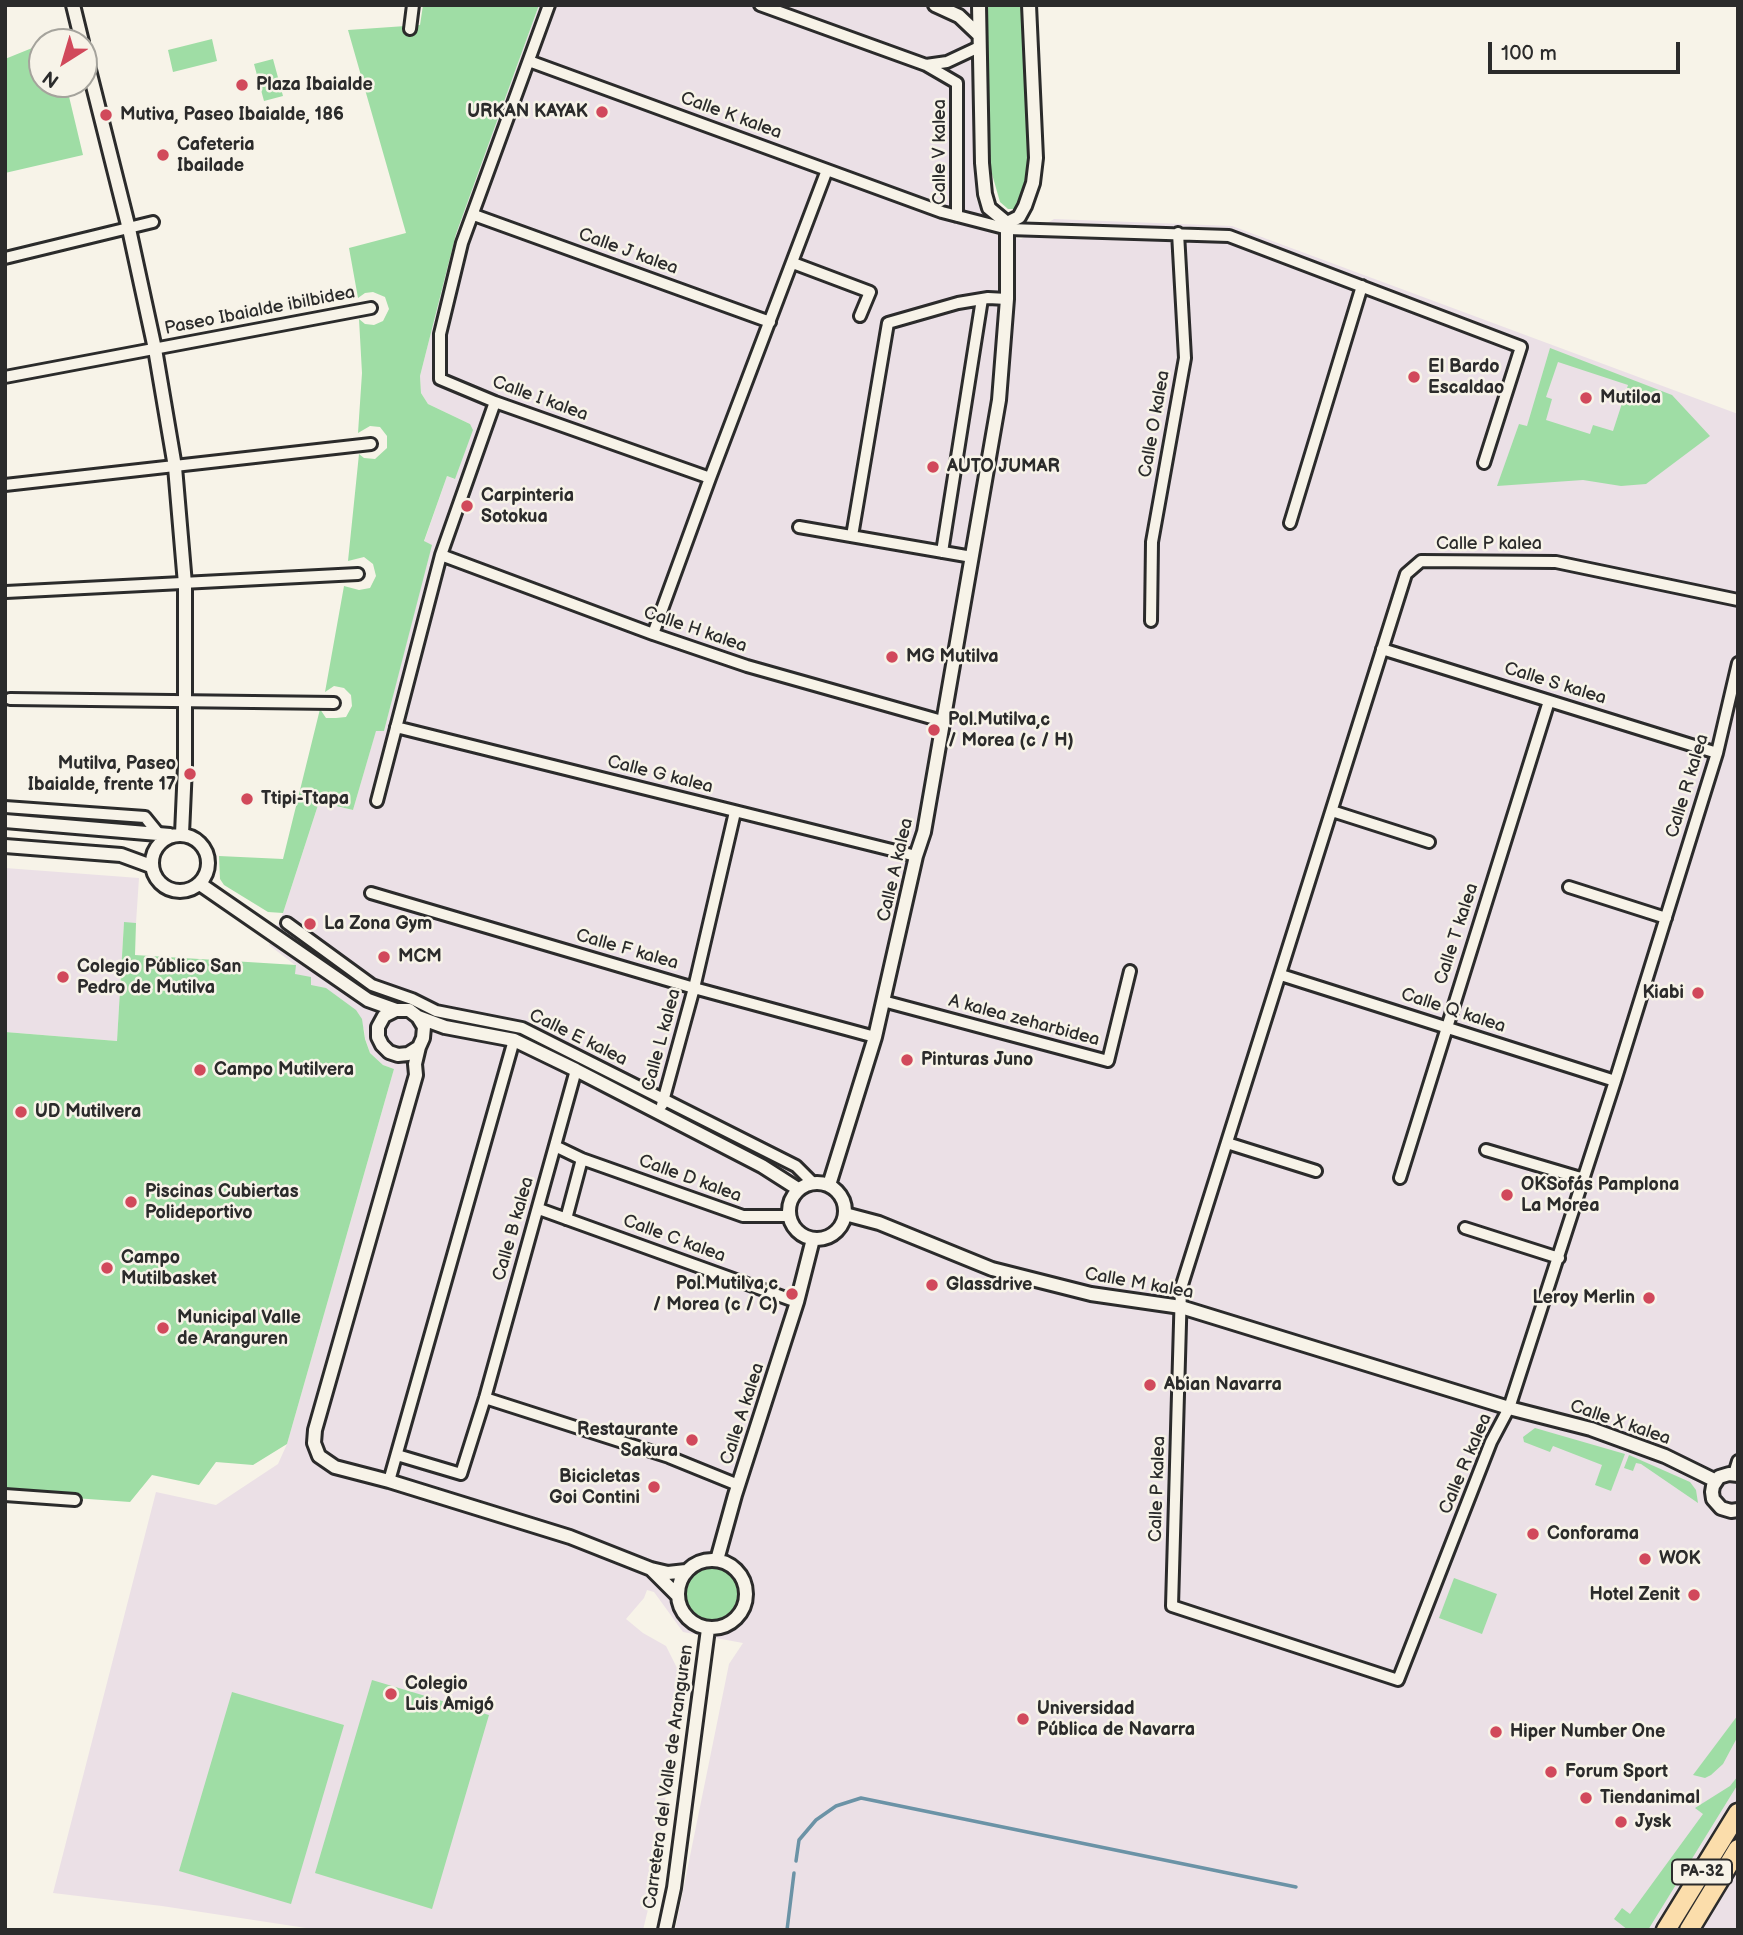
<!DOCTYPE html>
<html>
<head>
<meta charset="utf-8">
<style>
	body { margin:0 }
	#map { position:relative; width:1743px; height:1935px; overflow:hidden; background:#f7f3e8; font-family:"Balsamiq Sans",sans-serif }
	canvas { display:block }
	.frame { position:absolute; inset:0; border:7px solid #2b2b2b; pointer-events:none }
	.north { position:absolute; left:28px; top:28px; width:70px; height:70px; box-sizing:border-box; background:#f7f3e8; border:2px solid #a5a39c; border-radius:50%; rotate:217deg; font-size:19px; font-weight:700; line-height:28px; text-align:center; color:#2b2b2b }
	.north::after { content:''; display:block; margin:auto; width:24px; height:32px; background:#d1495b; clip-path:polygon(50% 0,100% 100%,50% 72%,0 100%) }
	.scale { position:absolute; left:1488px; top:42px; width:192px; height:32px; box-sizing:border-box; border:4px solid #2b2b2b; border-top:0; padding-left:9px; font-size:21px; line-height:24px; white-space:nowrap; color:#2b2b2b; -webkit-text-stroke:5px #f7f3e8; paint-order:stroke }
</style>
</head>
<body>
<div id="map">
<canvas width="1743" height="1935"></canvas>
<div class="frame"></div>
<div class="north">N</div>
<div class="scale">100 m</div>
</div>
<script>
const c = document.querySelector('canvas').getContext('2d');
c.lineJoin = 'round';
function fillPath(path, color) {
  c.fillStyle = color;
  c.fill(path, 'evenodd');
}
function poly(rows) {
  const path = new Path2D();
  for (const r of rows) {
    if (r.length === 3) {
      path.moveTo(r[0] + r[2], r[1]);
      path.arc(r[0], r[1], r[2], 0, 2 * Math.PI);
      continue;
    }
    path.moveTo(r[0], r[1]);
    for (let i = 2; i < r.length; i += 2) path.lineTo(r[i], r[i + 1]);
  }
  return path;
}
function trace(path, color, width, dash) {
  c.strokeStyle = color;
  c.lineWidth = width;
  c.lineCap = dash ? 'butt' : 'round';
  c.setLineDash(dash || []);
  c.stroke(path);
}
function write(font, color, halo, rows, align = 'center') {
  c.font = font + ' "Balsamiq Sans",sans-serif';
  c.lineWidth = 5;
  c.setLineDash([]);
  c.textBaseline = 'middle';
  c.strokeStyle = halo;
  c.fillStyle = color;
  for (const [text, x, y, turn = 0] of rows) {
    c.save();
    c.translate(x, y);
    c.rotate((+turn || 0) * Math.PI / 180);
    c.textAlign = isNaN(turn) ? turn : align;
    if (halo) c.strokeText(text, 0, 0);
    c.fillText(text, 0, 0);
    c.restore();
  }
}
const built = poly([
	[539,5,973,5,976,198,991,233,1021,239,1054,219,1232,226,1738,414,1738,1930,675,1930,729,1664,743,1643,683,1632,654,1592,647,1590,644,1598,626,1619,643,1633,666,1646,678,1670,680,1682,655,1881,643,1930,319,1930,162,1906,53,1893,156,1492,216,1505,278,1464,287,1444,394,1069,383,1065,370,1053,365,1038,364,1029,295,974,295,965,269,945,283,913,319,802,353,810,376,730,384,731,431,545,424,542,447,476,454,479,470,424,428,404,421,393,420,376,456,234],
	[5,868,139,878,136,923,124,923,117,1041,5,1032]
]);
const green = poly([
	[423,5,539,5,456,234,420,376,421,393,428,404,470,424,473,430,455,479,447,476,424,541,432,545,384,731,376,731,353,810,319,802,283,913,268,912,224,885,220,879,219,856,283,859,320,709,326,718,336,718,346,717,352,706,351,695,344,688,334,686,325,692,344,586,359,590,370,588,376,576,373,564,364,557,348,561,359,454,364,458,375,459,387,448,387,436,380,427,370,426,358,433,362,373,359,319,365,324,374,325,383,321,389,309,385,297,373,292,365,293,358,298,349,248,406,233,348,30,420,25],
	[986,5,1022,5,1024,16,1028,171,1020,200,1014,209,1008,209,1000,202,990,167],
	[212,39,217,61,173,72,168,50],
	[42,44,42,84,66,84,83,155,5,173,5,59],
	[273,59,283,96,264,101,254,64],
	[1550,348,1672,395,1710,436,1646,484,1621,486,1583,480,1497,486,1519,424,1527,426],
	[1558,362,1628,385,1613,431,1593,425,1590,434,1546,420,1552,399,1546,397],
	[124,922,136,923,135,955,296,965,295,974,311,977,311,985,326,988,356,1010,362,1019,365,1039,370,1053,383,1065,394,1069,287,1444,253,1465,216,1462,199,1485,152,1475,130,1502,5,1493,5,1032,117,1041],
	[1535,1428,1625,1454,1611,1491,1595,1485,1602,1465,1553,1446,1550,1452,1524,1442,1523,1437],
	[1629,1455,1690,1482,1696,1490,1698,1503,1641,1464,1636,1463,1633,1471,1624,1468],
	[711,1593,27],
	[1454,1578,1497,1594,1482,1634,1439,1618],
	[372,1680,489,1715,432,1909,315,1873],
	[232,1692,344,1725,291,1904,179,1871],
	[1738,1715,1738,1736,1723,1764,1711,1775,1705,1778,1693,1775],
	[1738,1776,1738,1784,1648,1930,1628,1930,1614,1919,1622,1908,1630,1914,1703,1814,1695,1808,1730,1786]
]);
const stream = poly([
	[796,1861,799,1840,816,1820,836,1806,861,1798,1296,1887],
	[787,1930,794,1873]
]);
const minor = poly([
	[549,5,462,243,440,334,440,379,495,402,710,478],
	[760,5,926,65,947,62,979,47],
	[410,29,413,5],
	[529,61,942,212,1008,229,1229,236,1521,347,1484,463],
	[926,65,957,83,957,216],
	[474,215,770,322],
	[5,258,153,222],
	[793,263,870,292,860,316],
	[5,377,371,308],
	[5,485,371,444],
	[1290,523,1362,286],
	[799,527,972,557],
	[852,536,888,323,958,303,988,298,1007,299],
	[942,552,982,299],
	[441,555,653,634,747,666,942,721],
	[6,592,358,574],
	[1738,600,1556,562,1421,561,1406,574,1181,1288,1172,1606,1398,1680,1491,1442,1509,1408,1615,1081,1717,753,1738,663],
	[1151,621,1152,542,1185,358,1178,233],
	[653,634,710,478,827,170],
	[1382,649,1717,753],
	[10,699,334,703],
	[396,727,916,856],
	[377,801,441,555,495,402],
	[5,807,145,817,158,833],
	[1332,811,1429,842],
	[1569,887,1666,918],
	[371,893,694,988,875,1037],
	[287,923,372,985,412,999,436,1011,522,1028,796,1166,813,1183],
	[1281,975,1615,1081],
	[883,1001,1108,1061,1130,971],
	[662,1105,694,988,735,812],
	[1227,1143,1316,1171],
	[555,1146,582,1159,743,1216,788,1216],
	[1486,1150,1584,1179],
	[1400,1178,1549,701],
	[539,1209,797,1302],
	[566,1219,582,1159],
	[1465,1228,1559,1258],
	[485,1398,669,1457,738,1485],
	[397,1455,461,1474,485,1398,576,1070],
	[1734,1474,1738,1461],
	[389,1481,514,1040],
	[5,1495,75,1500]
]);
const tertiary = poly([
	[73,5,82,42],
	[935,5,959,16,979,35],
	[979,5,982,163,985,194,989,208,1007,223],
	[84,50,129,229,155,349,175,467,185,584,185,766,182,834],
	[1007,223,1019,217,1025,206,1033,183,1036,158,1029,5],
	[5,821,170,835],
	[180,863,28],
	[5,846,121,855,151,866],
	[200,884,368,1000,396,1010,409,1010,418,1017,424,1027,423,1038,419,1047,408,1054,398,1055,389,1052,382,1045,378,1037,378,1027,384,1016,396,1010],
	[418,1017,445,1027,514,1040,576,1070,762,1166,798,1189],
	[419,1047,415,1064,416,1075,315,1430,314,1443,319,1456,335,1467,389,1481,570,1537,651,1569,668,1573,686,1571],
	[817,1211,28],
	[829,1185,875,1037,916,856,924,832,999,400,1007,299,1007,223],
	[845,1214,879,1223,992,1269,1091,1294,1181,1307,1509,1408,1591,1429,1665,1456,1716,1481],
	[1738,1475,1729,1474,1719,1477,1713,1486,1712,1492,1713,1499,1721,1508,1731,1511,1738,1510],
	[712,1594,34],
	[717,1560,735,1495,797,1302,813,1239],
	[651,1569,677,1595],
	[665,1930,674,1888,708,1629]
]);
const trunk = poly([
	[1666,1930,1738,1813],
	[1689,1930,1738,1849]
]);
const markers = [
	[242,85,7,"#d1495b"],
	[602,112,7,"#d1495b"],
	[106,115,7,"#d1495b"],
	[163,155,7,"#d1495b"],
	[1414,377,7,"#d1495b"],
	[1586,398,7,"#d1495b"],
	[933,467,7,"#d1495b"],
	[467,506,7,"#d1495b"],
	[892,657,7,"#d1495b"],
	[934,730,7,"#d1495b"],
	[190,774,7,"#d1495b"],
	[247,799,7,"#d1495b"],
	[310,924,7,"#d1495b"],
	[384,957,7,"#d1495b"],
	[63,977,7,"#d1495b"],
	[1698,993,7,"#d1495b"],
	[907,1060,7,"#d1495b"],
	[200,1070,7,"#d1495b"],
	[21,1112,7,"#d1495b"],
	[1507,1195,7,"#d1495b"],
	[131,1202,7,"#d1495b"],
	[107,1268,7,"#d1495b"],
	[932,1285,7,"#d1495b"],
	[792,1294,7,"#d1495b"],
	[1649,1298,7,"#d1495b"],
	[163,1328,7,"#d1495b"],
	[1150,1385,7,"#d1495b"],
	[692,1440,7,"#d1495b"],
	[654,1487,7,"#d1495b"],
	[1533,1534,7,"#d1495b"],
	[1645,1559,7,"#d1495b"],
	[1694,1595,7,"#d1495b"],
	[391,1694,7,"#d1495b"],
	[1023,1719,7,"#d1495b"],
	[1496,1732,7,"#d1495b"],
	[1551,1772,7,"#d1495b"],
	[1586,1798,7,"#d1495b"],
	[1621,1822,7,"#d1495b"]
];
const shields = [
	[1702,1872,60]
];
const shieldNames = [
	["PA-32",1702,1872]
];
const poiNames = [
	["Plaza Ibaialde",256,85],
	["URKAN KAYAK",588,112,"right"],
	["Mutiva, Paseo Ibaialde, 186",120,115],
	["Cafeteria",177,145],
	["Ibailade",177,166],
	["El Bardo",1428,367],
	["Escaldao",1428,388],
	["Mutiloa",1600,398],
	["AUTO JUMAR",947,467],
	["Carpinteria",481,496],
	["Sotokua",481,517],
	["MG Mutilva",906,657],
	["Pol.Mutilva,c",948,720],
	["/ Morea (c / H)",948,741],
	["Mutilva, Paseo",176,764,"right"],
	["Ibaialde, frente 17",176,785,"right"],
	["Ttipi-Ttapa",261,799],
	["La Zona Gym",324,924],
	["MCM",398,957],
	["Colegio Público San",77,967],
	["Pedro de Mutilva",77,988],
	["Kiabi",1684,993,"right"],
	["Pinturas Juno",921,1060],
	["Campo Mutilvera",214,1070],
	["UD Mutilvera",35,1112],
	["OKSofás Pamplona",1521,1185],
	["La Morea",1521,1206],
	["Piscinas Cubiertas",145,1192],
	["Polideportivo",145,1213],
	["Campo",121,1258],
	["Mutilbasket",121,1279],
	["Pol.Mutilva,c",778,1284,"right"],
	["/ Morea (c / C)",778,1305,"right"],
	["Glassdrive",946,1285],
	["Leroy Merlin",1635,1298,"right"],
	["Municipal Valle",177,1318],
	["de Aranguren",177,1339],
	["Abian Navarra",1164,1385],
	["Restaurante",678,1430,"right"],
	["Sakura",678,1451,"right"],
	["Bicicletas",640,1477,"right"],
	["Goi Contini",640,1498,"right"],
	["Conforama",1547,1534],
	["WOK",1659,1559],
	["Hotel Zenit",1680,1595,"right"],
	["Colegio",405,1684],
	["Luis Amigó",405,1705],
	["Universidad",1037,1709],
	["Pública de Navarra",1037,1730],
	["Hiper Number One",1510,1732],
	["Forum Sport",1565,1772],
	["Tiendanimal",1600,1798],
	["Jysk",1635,1822]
];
const streetNames = [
	["Calle K kalea",731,116,20],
	["Calle V kalea",940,152,-90],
	["Calle J kalea",628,252,20],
	["Paseo Ibaialde ibilbidea",260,311,-11],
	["Calle I kalea",540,399,20],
	["Calle O kalea",1155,424,-80],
	["Calle P kalea",1489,544],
	["Calle H kalea",695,630,19],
	["Calle S kalea",1555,684,17],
	["Calle G kalea",660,775,14],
	["Calle R kalea",1688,786,-73],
	["Calle A kalea",896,870,-77],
	["Calle T kalea",1457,934,-72],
	["Calle F kalea",627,950,16],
	["Calle Q kalea",1453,1011,18],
	["A kalea zeharbidea",1024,1021,15],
	["Calle E kalea",578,1038,26],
	["Calle L kalea",662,1040,-75],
	["Calle D kalea",690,1179,20],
	["Calle B kalea",514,1229,-74],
	["Calle C kalea",674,1239,20],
	["Calle M kalea",1139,1284,10],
	["Calle A kalea",743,1414,-72],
	["Calle X kalea",1620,1423,19],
	["Calle R kalea",1466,1464,-67],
	["Calle P kalea",1158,1489,-88],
	["Carretera del Valle de Aranguren",669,1777,-82]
];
fillPath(built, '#ebe0e6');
fillPath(green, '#9fdda5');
trace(stream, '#6b93a6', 3.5);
trace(minor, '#2b2b2b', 16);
trace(tertiary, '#2b2b2b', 18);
trace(trunk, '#2b2b2b', 23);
trace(minor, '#f7f3e8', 10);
trace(tertiary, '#f7f3e8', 12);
trace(trunk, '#fbddab', 18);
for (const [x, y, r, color] of markers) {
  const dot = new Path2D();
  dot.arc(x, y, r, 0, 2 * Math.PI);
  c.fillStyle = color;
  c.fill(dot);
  trace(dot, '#f7f3e8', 2.5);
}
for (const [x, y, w] of shields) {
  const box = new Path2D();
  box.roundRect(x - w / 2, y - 12.5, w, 25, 5);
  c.fillStyle = '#f7f3e8';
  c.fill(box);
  trace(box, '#2b2b2b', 2);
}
write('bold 16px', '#2b2b2b', null, shieldNames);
write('bold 18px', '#2b2b2b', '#f7f3e8', poiNames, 'left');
write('18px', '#2b2b2b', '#f7f3e8', streetNames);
</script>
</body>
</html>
